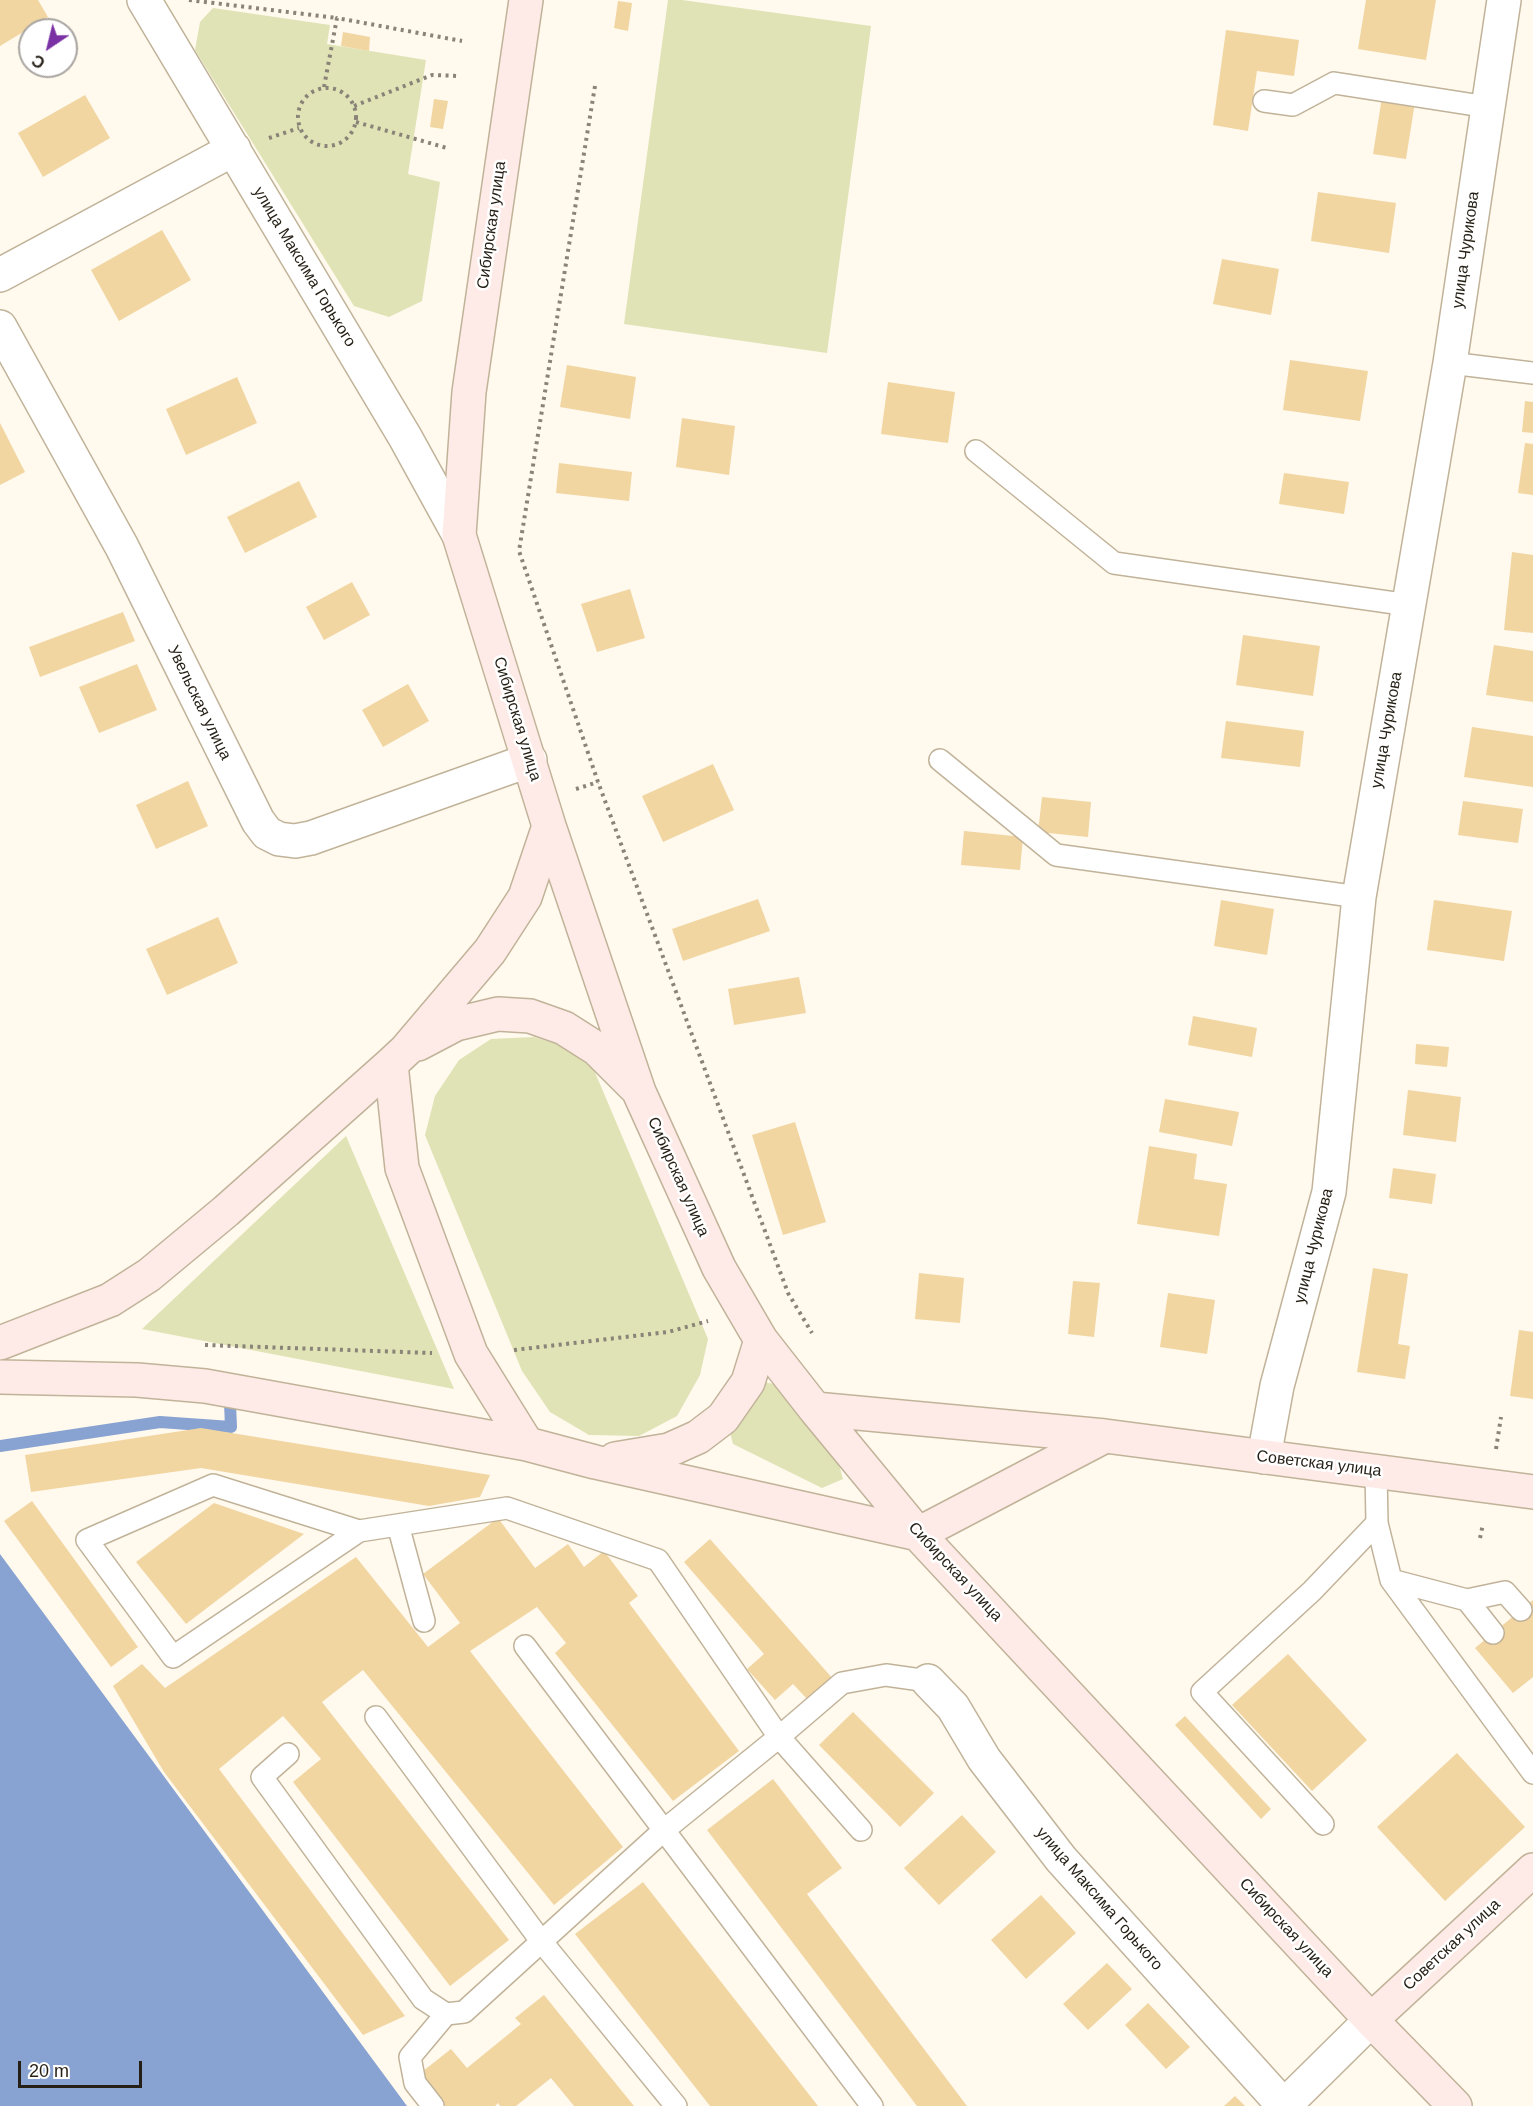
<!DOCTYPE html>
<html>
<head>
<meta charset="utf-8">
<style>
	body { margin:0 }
	#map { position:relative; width:1533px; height:2106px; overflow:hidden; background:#fff9ee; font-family:Helvetica,sans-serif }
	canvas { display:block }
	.north { position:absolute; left:18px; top:18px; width:60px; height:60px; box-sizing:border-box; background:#fff; border:2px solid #a8a5a1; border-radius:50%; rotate:215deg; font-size:16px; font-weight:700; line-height:24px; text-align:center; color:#251f15 }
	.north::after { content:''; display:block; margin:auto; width:21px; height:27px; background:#7a31a4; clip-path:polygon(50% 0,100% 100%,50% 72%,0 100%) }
	.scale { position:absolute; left:18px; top:2061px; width:124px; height:27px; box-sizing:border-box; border:3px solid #251f15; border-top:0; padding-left:8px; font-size:18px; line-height:21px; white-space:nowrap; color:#251f15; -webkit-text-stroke:4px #fff; paint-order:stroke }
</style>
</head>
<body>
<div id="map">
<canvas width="1533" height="2106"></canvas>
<div class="north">С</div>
<div class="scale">20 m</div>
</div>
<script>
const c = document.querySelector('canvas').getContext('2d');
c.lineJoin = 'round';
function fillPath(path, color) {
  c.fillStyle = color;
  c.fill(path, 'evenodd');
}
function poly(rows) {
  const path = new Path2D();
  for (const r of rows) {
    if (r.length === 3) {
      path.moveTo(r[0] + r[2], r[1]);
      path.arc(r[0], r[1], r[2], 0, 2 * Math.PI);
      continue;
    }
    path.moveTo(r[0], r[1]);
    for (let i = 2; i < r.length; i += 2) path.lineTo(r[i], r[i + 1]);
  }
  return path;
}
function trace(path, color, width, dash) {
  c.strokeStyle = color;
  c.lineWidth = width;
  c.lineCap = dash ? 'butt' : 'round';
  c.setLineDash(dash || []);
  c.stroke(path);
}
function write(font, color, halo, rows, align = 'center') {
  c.font = font + ' Helvetica,sans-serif';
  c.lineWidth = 5;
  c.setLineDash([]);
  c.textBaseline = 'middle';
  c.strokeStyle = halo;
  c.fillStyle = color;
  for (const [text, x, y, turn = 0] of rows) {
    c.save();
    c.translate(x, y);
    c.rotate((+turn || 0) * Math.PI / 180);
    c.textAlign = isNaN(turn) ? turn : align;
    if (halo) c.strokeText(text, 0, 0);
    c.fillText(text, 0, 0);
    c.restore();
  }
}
const green = poly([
	[668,0,682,0,871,26,827,353,624,324],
	[213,8,330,25,327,44,426,60,408,174,440,182,422,301,389,317,354,306,195,50,200,22],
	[534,1037,566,1047,594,1070,708,1339,700,1375,677,1416,639,1436,589,1435,550,1412,522,1371,425,1135,435,1096,459,1060,491,1039],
	[346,1136,454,1389,142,1329],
	[764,1382,778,1385,838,1461,843,1479,822,1488,733,1444,728,1425]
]);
const water = poly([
	[0,1554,407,2106,0,2106]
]);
const stream = poly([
	[0,1446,160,1422,231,1427,230,1403]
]);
const building = poly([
	[0,0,38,0,48,17,0,46],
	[1366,0,1436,0,1426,60,1358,49],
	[618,1,632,3,628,31,614,28],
	[1226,30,1299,40,1294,76,1257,71,1248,131,1213,125],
	[343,32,370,37,369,51,341,46],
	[85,95,110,138,43,177,18,133],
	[1382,97,1415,102,1406,159,1373,154],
	[434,99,448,101,443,129,430,127],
	[1318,192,1396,203,1389,253,1311,241],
	[162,230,191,280,119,321,91,270],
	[1222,259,1279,269,1271,315,1213,304],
	[1290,360,1368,371,1360,421,1283,410],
	[567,365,636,377,630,419,560,407],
	[237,377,257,423,186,455,166,409],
	[888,382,955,392,948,443,881,434],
	[1525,401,1533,402,1533,433,1522,432],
	[682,418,735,426,729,475,676,467],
	[0,423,25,472,0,485],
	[1525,443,1533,444,1533,495,1518,493],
	[559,463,632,472,629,501,556,493],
	[1284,473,1349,482,1344,514,1279,504],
	[299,481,317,517,245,553,227,517],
	[1512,552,1533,555,1533,633,1504,630],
	[352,582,370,615,324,640,306,607],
	[630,589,645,638,597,652,581,604],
	[123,612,135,641,40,677,29,647],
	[1243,635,1320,646,1313,696,1236,685],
	[1494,645,1533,651,1533,702,1486,695],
	[137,664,157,710,99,733,79,687],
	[408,684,429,721,383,747,362,710],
	[1226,721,1304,731,1300,767,1221,758],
	[1472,727,1533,736,1533,787,1464,777],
	[713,764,734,810,663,842,642,796],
	[188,781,208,826,156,849,136,805],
	[1042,797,1091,802,1088,837,1038,832],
	[1463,801,1523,809,1518,843,1458,835],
	[964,831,1023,837,1020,870,961,865],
	[758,899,770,931,683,961,672,929],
	[1221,900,1274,909,1267,955,1214,946],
	[1434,900,1512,911,1504,961,1427,950],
	[218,917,238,963,167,995,146,949],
	[799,977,806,1013,734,1025,728,989],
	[1193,1016,1257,1028,1252,1057,1188,1045],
	[1416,1044,1449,1047,1447,1067,1415,1064],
	[1408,1090,1461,1097,1456,1142,1403,1135],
	[1165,1099,1239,1112,1232,1146,1159,1132],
	[795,1122,826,1222,783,1235,752,1135],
	[1149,1146,1197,1154,1194,1179,1227,1184,1219,1236,1137,1224],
	[1393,1168,1436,1174,1432,1204,1389,1198],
	[1373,1268,1408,1274,1398,1344,1410,1346,1405,1379,1357,1372],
	[919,1273,964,1278,960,1323,915,1319],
	[1073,1281,1100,1283,1094,1337,1068,1334],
	[1168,1293,1215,1300,1207,1354,1160,1347],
	[1519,1330,1533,1332,1533,1399,1510,1396],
	[201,1428,490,1475,480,1497,429,1506,201,1468,31,1492,25,1455],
	[32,1501,138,1647,111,1667,4,1521],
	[214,1503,304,1534,186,1624,136,1562],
	[498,1518,535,1568,568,1544,584,1567,604,1551,638,1596,629,1603,739,1751,673,1801,555,1653,566,1643,537,1607,470,1651,623,1847,554,1905,363,1670,322,1702,509,1940,450,1986,293,1782,321,1759,283,1716,219,1769,405,2016,363,2035,164,1772,113,1686,142,1664,165,1688,356,1557,428,1647,460,1623,423,1574],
	[710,1539,833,1679,808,1700,793,1684,775,1700,747,1669,764,1654,684,1562],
	[1533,1600,1533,1677,1513,1693,1475,1648],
	[1288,1654,1367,1740,1312,1791,1232,1705],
	[853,1712,934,1793,900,1827,819,1745],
	[1185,1716,1271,1809,1261,1819,1175,1725],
	[1457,1753,1525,1827,1445,1901,1377,1827],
	[773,1779,842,1868,807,1894,967,2106,917,2106,707,1830],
	[962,1815,996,1852,939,1905,904,1868],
	[643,1882,818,2106,710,2106,575,1934],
	[1041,1895,1076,1933,1026,1979,991,1940],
	[1107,1963,1132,1989,1088,2030,1063,2004],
	[544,1995,634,2106,574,2106,551,2078,516,2106,500,2106,498,2103,495,2106,443,2106,418,2075,451,2049,467,2068,521,2024,515,2018],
	[1148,2003,1190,2047,1166,2069,1125,2025],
	[1235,2096,1245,2106,1224,2106]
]);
const path = poly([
	[189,0,337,18],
	[595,86,519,551,598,782,788,1293,812,1333],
	[324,87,337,18,462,41],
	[327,117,29],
	[354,106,432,75,459,76],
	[356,122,447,148],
	[269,138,299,128],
	[576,789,598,782],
	[205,1345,432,1353],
	[514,1350,668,1332,708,1321],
	[1496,1449,1501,1417],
	[1480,1538,1483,1524]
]);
const lane = poly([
	[1264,101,1293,105,1334,83,1488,107],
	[1450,363,1533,373],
	[976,451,1114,563,1409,605],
	[940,760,1056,855,1359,897],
	[1376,1471,1377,1523,1391,1580,1533,1773],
	[398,1525,424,1621],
	[359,1531,213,1485,87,1540,173,1657,359,1531,507,1508,658,1560,779,1737,861,1830],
	[1391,1580,1467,1600,1493,1633],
	[1467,1600,1505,1592,1521,1610],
	[525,1646,872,2106],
	[376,1717,541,1941,676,2106],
	[288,1754,262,1777,423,1999,446,2014,464,2012,663,1831,779,1737,842,1683,886,1675,928,1681],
	[1323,1824,1202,1692,1312,1591,1377,1523],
	[433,2106,415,2083,410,2057,446,2014]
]);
const street = poly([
	[144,0,405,437,459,535],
	[0,275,234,149],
	[0,327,122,547,258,821,267,833,279,839,295,841,311,838,530,760],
	[1264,1457,1277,1386,1329,1192,1359,897,1450,363,1504,0],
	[928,1681,953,1707,984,1759,1061,1859,1284,2106],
	[1284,2106,1371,2020]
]);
const secondary = poly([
	[526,0,469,392,459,535,549,826,639,1092,719,1268,761,1340,815,1409,918,1534,1371,2020,1455,2106],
	[418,1044,456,1024,498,1014,530,1016,564,1028,597,1049,634,1086],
	[391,1064,402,1168,471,1354,527,1444],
	[0,1343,110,1300,149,1275,226,1211,391,1064,406,1050,490,951,525,897,549,826],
	[0,1377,137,1380,205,1386,527,1444,595,1462,918,1534,1105,1436],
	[815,1409,1105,1436,1533,1492],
	[615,1459,669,1450,698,1437,723,1418,748,1382,761,1340],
	[1371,2020,1533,1870]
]);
const streetNames = [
	["Сибирская улица",492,225,-82],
	["улица Чурикова",1466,250,-82],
	["улица Максима Горького",304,267,59],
	["Увельская улица",199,703,64],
	["Сибирская улица",517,719,73],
	["улица Чурикова",1387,730,-80],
	["Сибирская улица",678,1177,66],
	["улица Чурикова",1314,1246,-76],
	["Советская улица",1319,1464,7],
	["Сибирская улица",955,1572,47],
	["улица Максима Горького",1099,1899,49],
	["Сибирская улица",1286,1928,47],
	["Советская улица",1452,1945,-43]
];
fillPath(green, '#e0e3b5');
fillPath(water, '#88a3d1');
trace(stream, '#88a3d1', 12);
fillPath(building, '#f2d6a2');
trace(lane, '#c1b399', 24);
trace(street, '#c1b399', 36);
trace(secondary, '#c1b399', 36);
trace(path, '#898378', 4, [3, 4.5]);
trace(lane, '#fff', 21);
trace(street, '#fff', 33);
trace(secondary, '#feebe7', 33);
write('16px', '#251f15', '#fff', streetNames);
</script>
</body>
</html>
